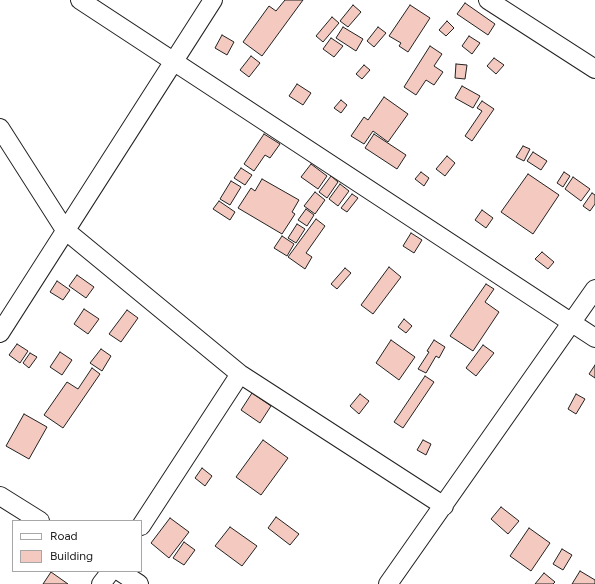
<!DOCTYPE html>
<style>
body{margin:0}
#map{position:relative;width:595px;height:584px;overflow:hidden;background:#fff;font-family:Figtree,sans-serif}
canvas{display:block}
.legend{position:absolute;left:12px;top:520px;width:130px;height:52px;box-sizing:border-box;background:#fff;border:1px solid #a7a7a7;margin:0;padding:5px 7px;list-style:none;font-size:12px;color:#222}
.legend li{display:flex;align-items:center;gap:8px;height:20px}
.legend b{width:20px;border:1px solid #a7a7a7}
</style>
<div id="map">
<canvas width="595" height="584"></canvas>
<ul class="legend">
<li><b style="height:5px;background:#fff"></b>Road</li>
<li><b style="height:11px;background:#f3c9c0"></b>Building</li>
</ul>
</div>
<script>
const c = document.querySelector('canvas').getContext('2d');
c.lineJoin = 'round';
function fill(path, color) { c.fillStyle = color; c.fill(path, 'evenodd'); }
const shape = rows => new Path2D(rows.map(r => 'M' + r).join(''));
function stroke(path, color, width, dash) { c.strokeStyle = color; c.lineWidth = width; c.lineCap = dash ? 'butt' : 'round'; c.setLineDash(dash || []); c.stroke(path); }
const building = shape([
 [285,0,303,0,262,56,243,42,269,6,276,11,285,0],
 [465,3,495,24,488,35,457,14,465,3],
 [353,5,361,12,348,27,340,21,353,5],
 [410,5,430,18,408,52,399,46,401,43,389,36,410,5],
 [332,17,339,23,323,42,316,36,332,17],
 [447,21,454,28,446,36,439,30,447,21],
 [343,27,363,39,356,51,336,38,343,27],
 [378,27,386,33,374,47,367,41,378,27],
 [222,35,234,42,227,55,215,48,222,35],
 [469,36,480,43,472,54,462,46,469,36],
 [331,38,343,46,334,57,323,49,331,38],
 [430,46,442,54,434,66,443,72,434,85,426,80,416,95,404,87,430,46],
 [251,56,260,63,249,77,240,70,251,56],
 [494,58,504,65,496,74,487,66,494,58],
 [456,64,467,65,465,79,455,78,456,64],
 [364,65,370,70,362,79,356,74,364,65],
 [297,84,311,93,303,105,289,96,297,84],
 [462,86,480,96,473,108,455,98,462,86],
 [384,97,408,114,388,142,373,131,364,144,351,136,364,117,368,120,384,97],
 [341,100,347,105,341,113,334,108,341,100],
 [482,101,494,109,472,141,465,136,482,111,477,108,482,101],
 [264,134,280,144,270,158,265,155,254,171,244,164,264,134],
 [374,134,406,155,397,169,365,148,374,134],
 [523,146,530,149,524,161,516,157,523,146],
 [533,152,547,161,541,170,527,161,533,152],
 [447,156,455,163,445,176,436,169,447,156],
 [311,164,327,176,318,189,301,177,311,164],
 [241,168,252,175,245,185,234,178,241,168],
 [421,172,429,178,424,186,415,179,421,172],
 [564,172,570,176,563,187,557,183,564,172],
 [528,174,559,195,533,234,501,212,528,174],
 [331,176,338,182,327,198,319,192,331,176],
 [573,177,590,189,581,201,565,189,573,177],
 [262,179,299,200,292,212,295,214,282,234,238,208,251,188,255,191,262,179],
 [231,181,241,187,230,205,220,199,231,181],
 [340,184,349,191,338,206,329,199,340,184],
 [315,192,325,200,315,214,304,206,315,192],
 [592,193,595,195,595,204,590,211,583,206,592,193],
 [352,194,358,198,347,212,341,208,352,194],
 [219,201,235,212,230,220,213,209,219,201],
 [306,209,314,215,307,226,298,220,306,209],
 [482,210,493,218,486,228,475,220,482,210],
 [316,219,325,226,306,253,312,257,305,269,288,257,316,219],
 [297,224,305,229,296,243,288,238,297,224],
 [411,233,422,240,414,253,403,246,411,233],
 [282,236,294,244,287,256,274,248,282,236],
 [542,252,554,262,548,269,535,259,542,252],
 [389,267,401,277,373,314,361,305,389,267],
 [345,268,351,273,337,289,331,284,345,268],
 [77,275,94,287,86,298,69,286,77,275],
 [57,281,70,290,63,300,50,292,57,281],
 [486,284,494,289,485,302,499,312,473,351,450,336,486,284],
 [84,309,99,319,88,334,74,324,84,309],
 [127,310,138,318,121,342,109,334,127,310],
 [404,319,412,326,406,333,398,327,404,319],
 [391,340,415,357,399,380,376,363,391,340],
 [434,340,445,347,439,358,436,356,426,373,418,369,429,352,427,351,434,340],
 [17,344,28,351,20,363,9,355,17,344],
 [483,345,494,353,476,376,466,368,483,345],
 [101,349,111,356,102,371,90,363,101,349],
 [60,352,72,360,62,375,50,367,60,352],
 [30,353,37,357,29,368,23,363,30,353],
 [595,365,595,378,589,374,595,365],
 [92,368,100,374,63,428,44,415,67,382,78,389,92,368],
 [425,376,434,382,403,428,394,422,425,376],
 [252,393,271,406,260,423,241,410,252,393],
 [360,394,369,401,359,414,350,406,360,394],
 [576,394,585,399,576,414,568,409,576,394],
 [24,414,47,427,29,459,6,446,24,414],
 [263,440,288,458,261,495,236,477,263,440],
 [423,440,431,444,426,455,417,450,423,440],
 [202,468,212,476,205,486,195,478,202,468],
 [501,507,519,521,508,534,491,519,501,507],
 [276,517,299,534,290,545,268,528,276,517],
 [170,518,189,532,169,558,151,543,170,518],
 [230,527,257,546,242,566,215,546,230,527],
 [529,528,550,543,531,571,510,556,529,528],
 [184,542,195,550,184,565,173,558,184,542],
 [562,549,572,555,563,570,553,564,562,549],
 [580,571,595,580,595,584,572,584,580,571],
 [51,572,68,584,43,584,51,572],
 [544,573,555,582,553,584,535,584,544,573]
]);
const minor = shape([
 [80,0,595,338],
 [488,0,595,69],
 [0,128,65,230,240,374,444,506],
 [0,333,213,0],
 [0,496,40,521],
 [141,526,240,374],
 [119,571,139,584],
 [101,584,111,571],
 [388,584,595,289]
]);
fill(building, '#f3c9c0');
stroke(building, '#222', 1);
stroke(minor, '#222', 20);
stroke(minor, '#fff', 18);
</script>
